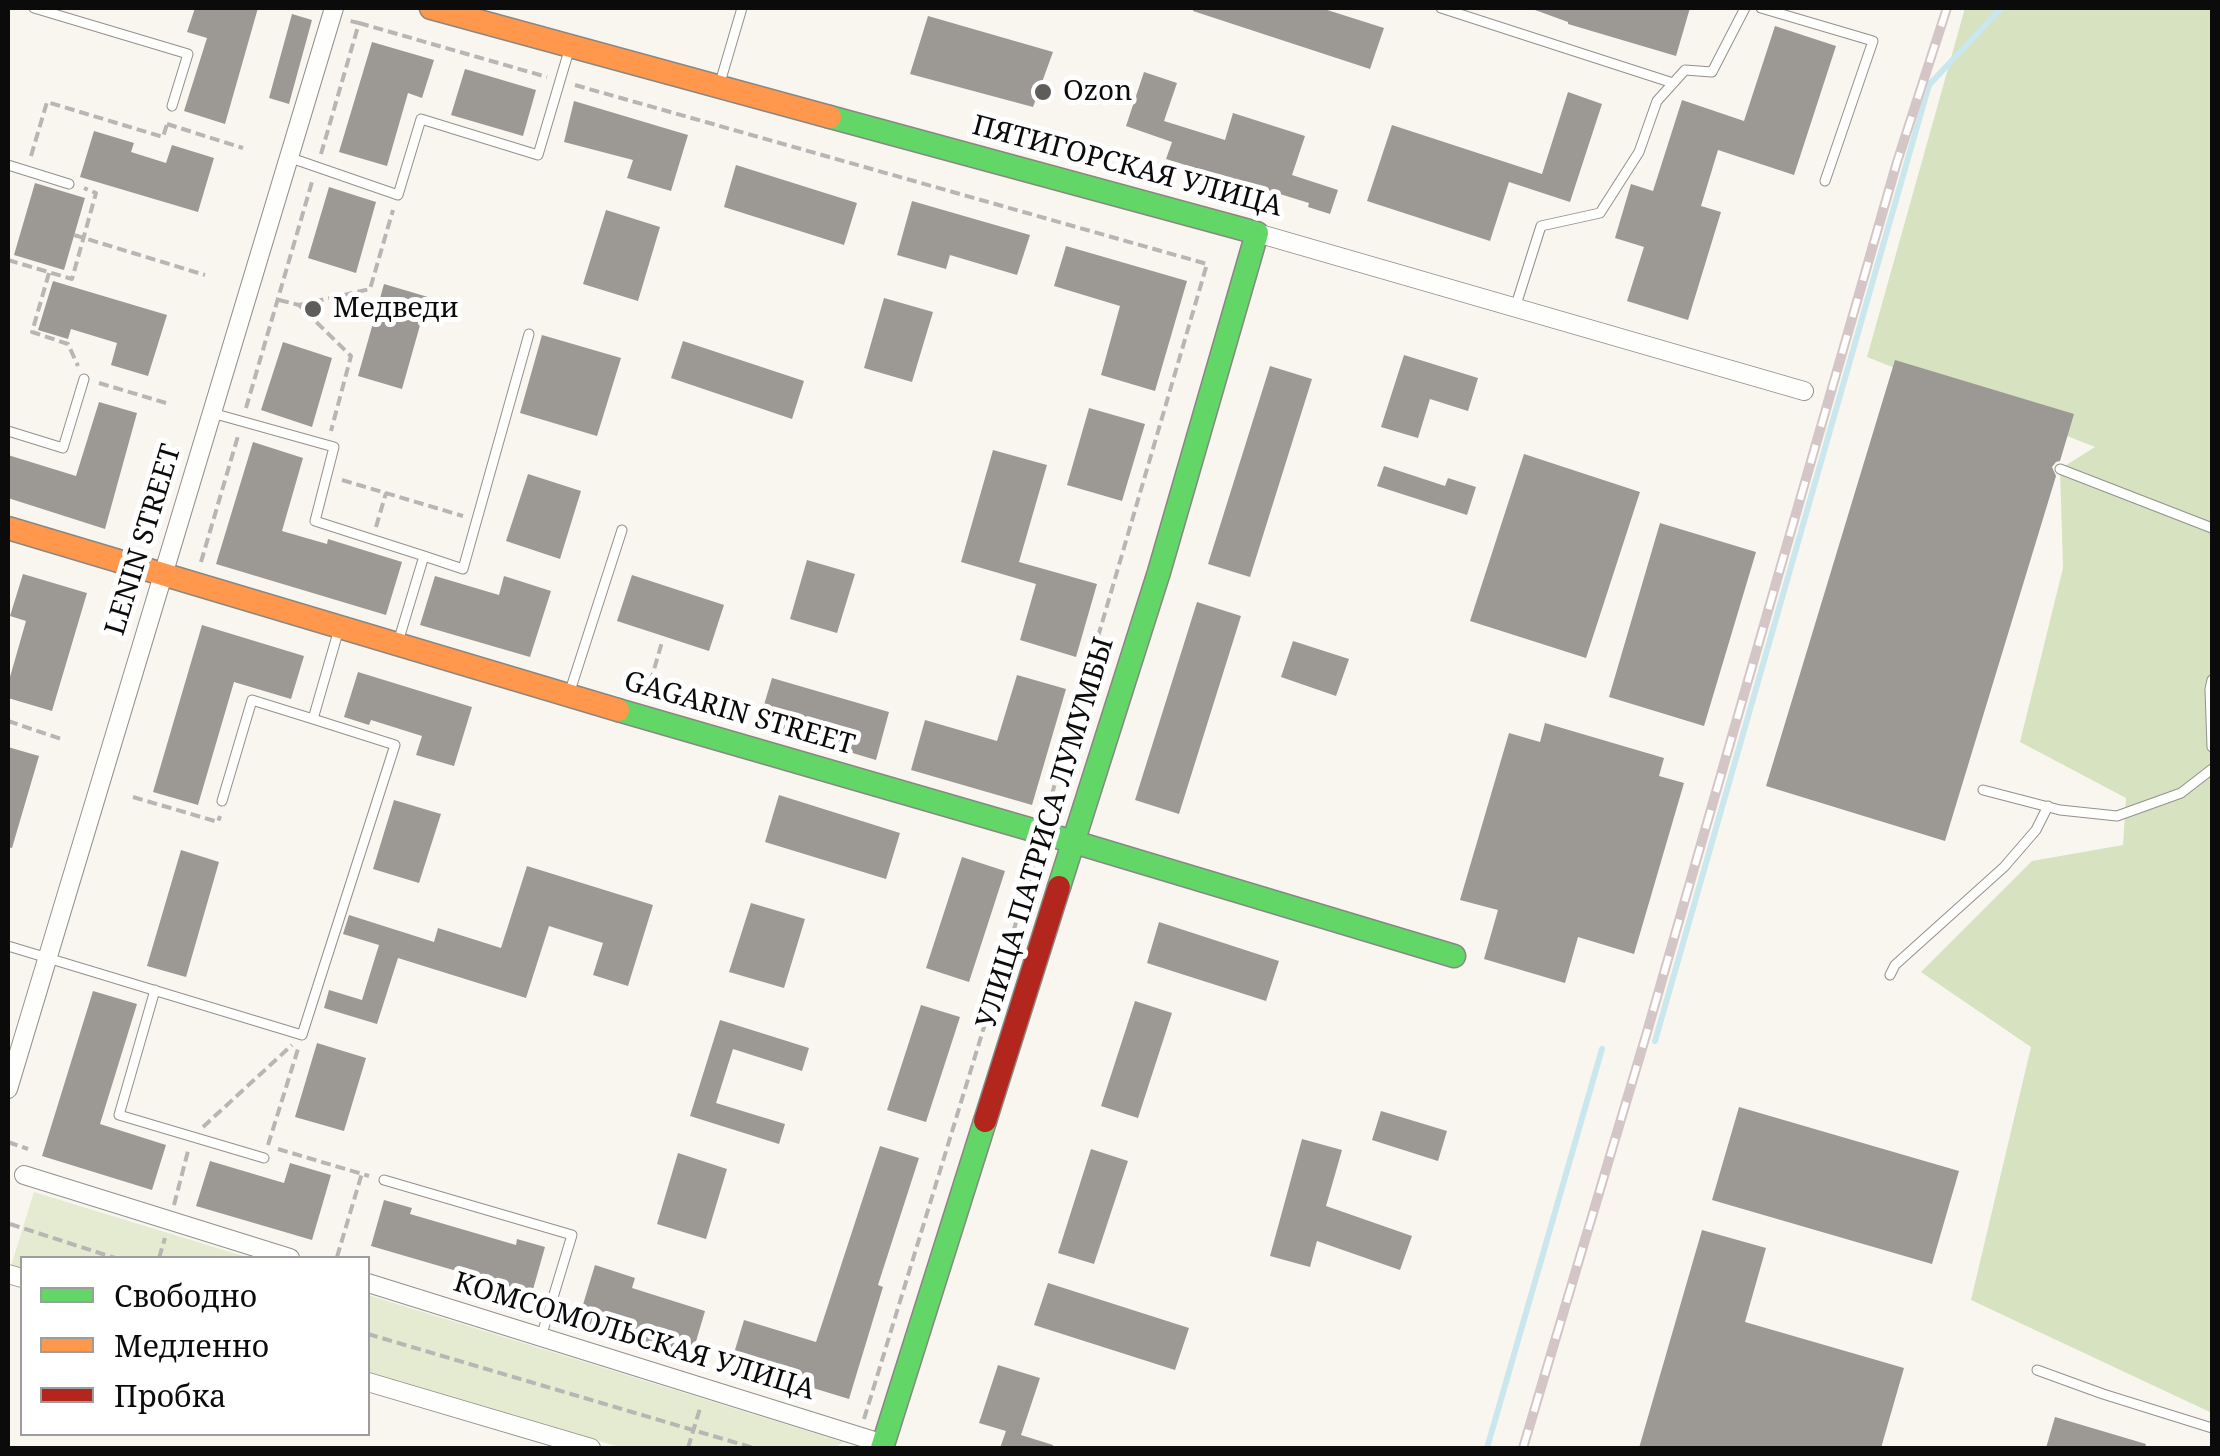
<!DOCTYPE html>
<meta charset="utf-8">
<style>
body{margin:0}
#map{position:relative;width:2220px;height:1456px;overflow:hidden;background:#f9f6ef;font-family:"Noto Serif",serif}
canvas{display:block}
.frame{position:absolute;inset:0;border:10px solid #0b0b0b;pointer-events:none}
.legend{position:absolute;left:20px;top:1256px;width:350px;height:180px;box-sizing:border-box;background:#fff;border:2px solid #9d9d9d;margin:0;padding:12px 18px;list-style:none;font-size:30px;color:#0b0b0b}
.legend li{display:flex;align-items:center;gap:20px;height:50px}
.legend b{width:50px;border:2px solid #9d9d9d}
</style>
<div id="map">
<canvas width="2220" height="1456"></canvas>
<div class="frame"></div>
<ul class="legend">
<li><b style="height:12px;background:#63d668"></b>Свободно</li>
<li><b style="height:12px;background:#ff974d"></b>Медленно</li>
<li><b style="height:12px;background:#b3261e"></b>Пробка</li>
</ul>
</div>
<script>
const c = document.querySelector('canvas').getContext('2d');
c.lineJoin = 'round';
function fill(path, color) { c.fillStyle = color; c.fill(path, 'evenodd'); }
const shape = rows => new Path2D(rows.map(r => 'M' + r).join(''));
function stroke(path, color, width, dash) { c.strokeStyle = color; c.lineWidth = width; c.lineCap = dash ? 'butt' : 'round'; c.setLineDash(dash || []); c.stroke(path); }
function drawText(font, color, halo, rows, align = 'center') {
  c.font = font + ' "Noto Serif",serif'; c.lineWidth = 10; c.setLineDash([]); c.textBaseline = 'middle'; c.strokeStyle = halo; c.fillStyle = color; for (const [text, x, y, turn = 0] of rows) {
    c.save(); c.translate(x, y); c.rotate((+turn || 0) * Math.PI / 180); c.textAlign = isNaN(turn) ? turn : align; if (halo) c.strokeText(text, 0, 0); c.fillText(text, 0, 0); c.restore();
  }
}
const green = shape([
 [34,1192,250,1258,22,1258,22,1269,11,1266],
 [368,1295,843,1442,835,1448,623,1448,368,1372]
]);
const forest = shape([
 [1965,8,2212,8,2212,1413,1971,1300,2031,1047,1921,972,2032,861,2123,845,2126,798,2020,742,2063,568,2060,469,2095,447,1867,357]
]);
const stream = shape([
 [1655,1041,1929,85,2001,8],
 [1487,1448,1602,1049]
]);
const building = shape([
 [195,8,258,8,225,124,184,111,207,38,187,32],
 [1194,8,1321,8,1384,28,1370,69,1193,11],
 [1535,8,1690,8,1676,56,1568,24,1568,22,1535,10],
 [292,14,312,20,289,104,269,98],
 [928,16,1053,52,1033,107,910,74],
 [1775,26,1836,46,1794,175,1718,150,1701,206,1721,212,1688,320,1627,301,1644,247,1615,238,1631,184,1653,191,1682,100,1744,121],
 [372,42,434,60,422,98,408,93,387,166,339,152],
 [465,69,536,90,523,136,451,115],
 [1144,72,1177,83,1164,121,1225,140,1233,113,1305,136,1292,175,1338,190,1330,214,1308,207,1309,203,1166,159,1172,142,1126,126],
 [1568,92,1602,104,1570,202,1509,182,1490,241,1367,201,1392,125,1542,174],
 [574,101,688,135,671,191,627,178,633,160,564,142],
 [94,131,134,143,131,152,166,163,172,145,214,158,198,212,80,177],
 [736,165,857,203,844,245,724,207],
 [35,183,85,198,64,270,14,255],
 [329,187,376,202,356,273,308,258],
 [912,201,1030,235,1017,275,950,255,946,269,897,255],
 [606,210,660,227,638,301,583,284],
 [1066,246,1187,281,1155,391,1101,375,1120,306,1054,286],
 [53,281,167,315,148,376,111,365,117,343,71,329,68,339,38,330],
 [384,284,428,297,402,389,358,376],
 [884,298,933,312,912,382,864,368],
 [542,335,621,358,597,436,520,413],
 [683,341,804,381,792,419,671,378],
 [283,342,332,358,312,427,261,410],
 [1404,355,1478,378,1468,411,1430,399,1418,438,1381,427],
 [1895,360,2074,414,2060,461,2056,462,2052,467,2056,476,1945,841,1766,786],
 [1270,366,1312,379,1250,577,1208,564],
 [99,402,137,413,105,529,8,498,8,455,76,476],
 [1089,408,1145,424,1122,501,1067,485],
 [253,442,303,458,282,531,327,544,328,539,402,562,386,615,216,564],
 [993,450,1047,465,1019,562,1097,584,1076,657,1020,640,1036,584,961,562],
 [1524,454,1640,492,1586,658,1470,621],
 [1384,466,1445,486,1448,478,1476,487,1467,515,1377,486],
 [528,474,581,491,560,559,506,541],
 [1660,523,1756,552,1704,726,1609,697],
 [807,560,855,574,837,633,790,619],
 [23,574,87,593,52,711,8,698,8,684,26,621,10,616],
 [632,575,724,605,709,651,617,621],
 [435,576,499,595,504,576,551,591,530,657,420,625],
 [1197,602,1241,616,1179,814,1135,800],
 [202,625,304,656,291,699,234,682,198,805,153,792],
 [1293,641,1349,659,1336,696,1281,677],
 [358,672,472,707,454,766,416,755,422,736,371,720,369,725,344,717],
 [1017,675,1066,689,1032,805,911,770,925,720,997,741],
 [772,678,889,712,876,760,758,725],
 [1545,723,1664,758,1659,776,1684,783,1634,954,1578,937,1565,983,1484,959,1498,910,1460,900,1509,733,1540,742],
 [8,747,39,756,12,848,8,847],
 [779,795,900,833,886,879,765,842],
 [394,800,441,814,419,883,373,869],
 [181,850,219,862,186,977,147,966],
 [962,857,1005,871,969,982,926,968],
 [527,866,653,905,628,986,593,975,603,943,549,926,526,998,398,958,377,1024,324,1008,329,990,362,1000,379,945,343,934,349,915,434,942,438,928,501,948],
 [751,903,805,919,784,988,729,972],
 [1159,922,1279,961,1266,1001,1147,963],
 [93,991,137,1004,100,1124,166,1145,152,1190,42,1156],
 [1135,1001,1172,1013,1138,1118,1101,1106],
 [921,1005,960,1017,926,1122,887,1110],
 [720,1020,809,1048,802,1071,733,1049,716,1103,785,1124,779,1144,690,1116],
 [317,1043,366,1058,344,1131,295,1117],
 [1739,1107,1959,1171,1932,1264,1712,1200],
 [1381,1111,1447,1131,1438,1161,1372,1140],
 [1302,1139,1342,1150,1326,1206,1412,1236,1400,1270,1317,1241,1310,1267,1270,1256],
 [880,1146,919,1158,878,1285,883,1287,849,1399,731,1363,744,1320,816,1342],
 [1091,1149,1128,1161,1094,1264,1058,1253],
 [678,1153,727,1169,706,1239,657,1224],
 [210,1161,284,1183,290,1163,331,1175,312,1240,196,1206],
 [384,1200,412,1208,410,1214,516,1245,517,1239,545,1247,532,1293,371,1246],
 [1702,1230,1766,1248,1745,1322,1904,1368,1881,1448,1639,1448],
 [595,1265,635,1278,632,1288,705,1311,692,1355,578,1321],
 [1048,1283,1189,1328,1175,1370,1034,1325],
 [998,1365,1040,1378,1021,1435,1053,1445,1052,1448,1000,1448,1006,1431,979,1423],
 [2055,1417,2146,1444,2145,1448,2046,1448]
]);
const path = shape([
 [359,23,547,77],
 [575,85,1207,264,1047,811],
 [167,124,243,148],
 [321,154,359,23,350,21],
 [31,156,47,102,163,137,167,124],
 [74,235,205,275],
 [8,260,72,279,96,193,84,188],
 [49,273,32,332,68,344,78,366],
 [279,300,299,305,351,356,331,431],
 [299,305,370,289,393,210],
 [99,383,166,403],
 [246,408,312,182],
 [342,480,463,516],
 [376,527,386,493],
 [201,562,238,436],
 [646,697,662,642],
 [8,721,64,740],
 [133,797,218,822,220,816],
 [203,1127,292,1045],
 [8,1142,28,1149],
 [268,1145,298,1049],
 [278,1149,369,1176],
 [174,1205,188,1151],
 [10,1224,115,1258],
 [337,1257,362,1173],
 [159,1258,165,1238],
 [368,1334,754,1448],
 [864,1419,1037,854],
 [688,1448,701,1405]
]);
const lane = shape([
 [34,8,188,54,172,106],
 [1441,8,1673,83],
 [1761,8,1873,41,1825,181],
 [719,86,742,8],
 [288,157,398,195,421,119,538,155,570,47],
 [8,165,69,184],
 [1515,308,1541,226,1600,213,1639,152,1657,101,1685,70,1712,72,1745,8],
 [212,413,334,447,315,521,424,556],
 [8,431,63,448,84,379],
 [2060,469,2212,528],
 [398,642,424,556,463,569,529,334],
 [2212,680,2210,689,2212,747],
 [569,694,622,530],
 [1983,790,2060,810,2117,816,2181,793,2212,769],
 [222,801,252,700,313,719],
 [8,946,302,1035,395,745,313,719,339,629],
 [1890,975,1895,965,2004,867,2036,830,2048,806],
 [155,990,119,1115,264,1158],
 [384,1180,572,1235,541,1337],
 [2037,1370,2103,1394,2212,1428]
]);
const street = shape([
 [1257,233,1804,391],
 [8,1089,334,8],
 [24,1175,290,1258],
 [8,1274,22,1278],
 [368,1283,884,1444],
 [368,1382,591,1448]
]);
const fast = shape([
 [830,117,1257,233,1159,572,1059,887],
 [618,710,1074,842,1454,956],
 [882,1448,985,1121]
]);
const slow = shape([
 [431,8,830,117],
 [8,528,618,710]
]);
const jam = shape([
 [985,1121,1059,887]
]);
const rail = shape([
 [1523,1448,1647,1032,1897,162,1947,8]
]);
const markers = [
 [1043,92,10,"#5e5d5b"],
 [313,309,10,"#5e5d5b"]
];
const poiNames = [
 ["Ozon",1063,92],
 ["Медведи",333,309]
];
const streetNames = [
 ["ПЯТИГОРСКАЯ УЛИЦА",1127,167,15],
 ["LENIN STREET",144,540,-73],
 ["GAGARIN STREET",739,714,16],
 ["УЛИЦА ПАТРИСА ЛУМУМБЫ",1046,833,-73],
 ["КОМСОМОЛЬСКАЯ УЛИЦА",634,1337,17]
];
fill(green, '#e5ebd1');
fill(forest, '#d7e2c1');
stroke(stream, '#cae7ee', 6);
fill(building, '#9c9995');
stroke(lane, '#92918e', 11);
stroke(street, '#92918e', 20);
stroke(fast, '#898784', 25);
stroke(slow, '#898784', 25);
stroke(jam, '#898784', 25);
stroke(path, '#b7b6b5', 4, [10, 5]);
stroke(lane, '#fefefd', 9);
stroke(street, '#fefefd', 18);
stroke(fast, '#63d668', 22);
stroke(slow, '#ff974d', 22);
stroke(jam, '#b3261e', 22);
stroke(rail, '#d4c6c7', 10);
stroke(rail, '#fff', 6, [19]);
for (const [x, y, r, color] of markers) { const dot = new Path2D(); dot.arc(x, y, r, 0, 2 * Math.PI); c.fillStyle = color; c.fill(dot); stroke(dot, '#fff', 4); }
drawText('28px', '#0b0b0b', '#fff', poiNames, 'left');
drawText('28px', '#0b0b0b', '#fff', streetNames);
</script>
